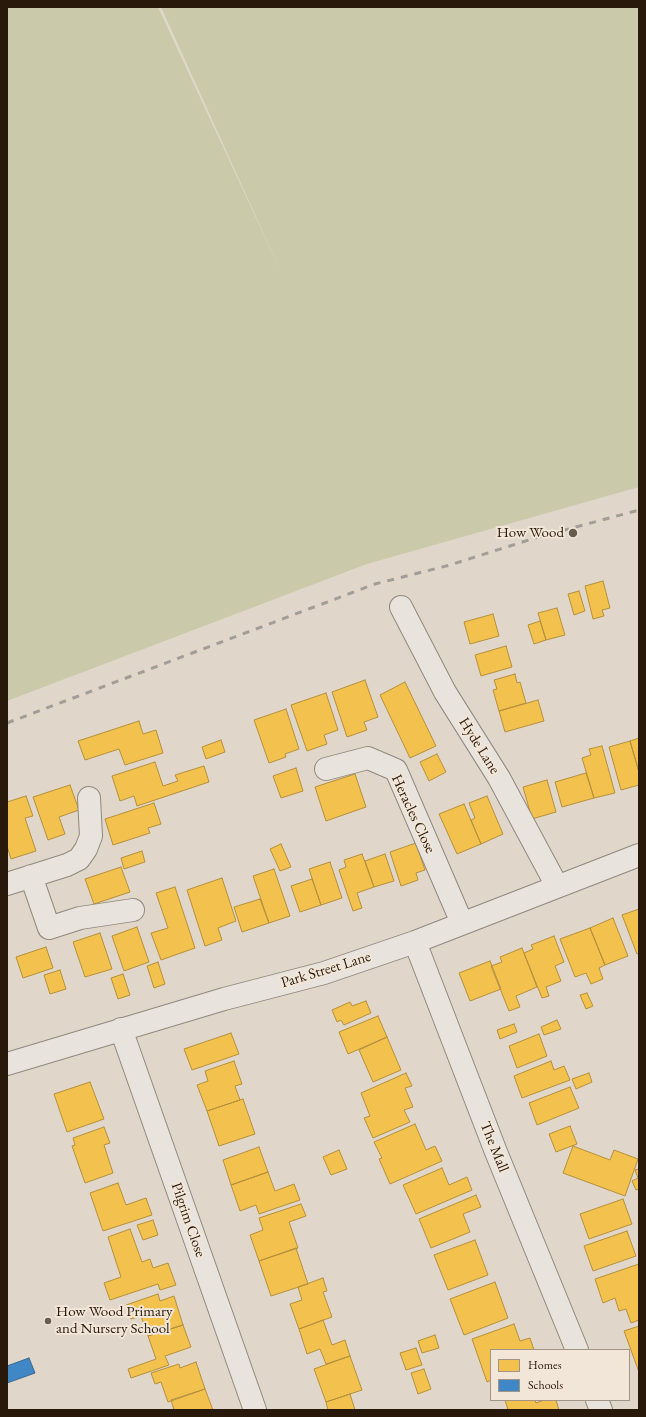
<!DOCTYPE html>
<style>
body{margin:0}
#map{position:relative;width:646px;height:1417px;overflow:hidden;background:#e0d7ca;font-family:"EB Garamond",serif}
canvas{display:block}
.frame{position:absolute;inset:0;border:8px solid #28190b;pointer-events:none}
.legend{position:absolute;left:490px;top:1349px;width:140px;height:52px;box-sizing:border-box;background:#f1e6d7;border:1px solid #a19485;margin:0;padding:5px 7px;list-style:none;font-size:12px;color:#28190b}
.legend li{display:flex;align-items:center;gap:8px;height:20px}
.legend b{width:20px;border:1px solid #a19485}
</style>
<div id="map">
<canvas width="646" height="1417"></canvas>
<div class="frame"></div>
<ul class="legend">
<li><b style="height:11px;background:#f2c14e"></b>Homes</li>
<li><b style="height:11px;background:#3f88c5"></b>Schools</li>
</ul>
</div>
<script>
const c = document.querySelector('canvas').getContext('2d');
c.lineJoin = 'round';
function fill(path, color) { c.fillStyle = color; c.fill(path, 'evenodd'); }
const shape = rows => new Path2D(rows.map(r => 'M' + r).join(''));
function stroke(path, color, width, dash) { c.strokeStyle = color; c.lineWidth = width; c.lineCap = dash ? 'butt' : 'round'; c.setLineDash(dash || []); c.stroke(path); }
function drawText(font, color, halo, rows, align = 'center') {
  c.font = font + ' "EB Garamond",serif'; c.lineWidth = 4; c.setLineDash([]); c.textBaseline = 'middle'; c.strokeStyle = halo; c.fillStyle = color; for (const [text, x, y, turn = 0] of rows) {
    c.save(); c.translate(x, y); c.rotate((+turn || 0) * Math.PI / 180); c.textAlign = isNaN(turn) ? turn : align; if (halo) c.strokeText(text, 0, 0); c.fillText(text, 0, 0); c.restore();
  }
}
const green = shape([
 [7,7,158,7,282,274,161,7,639,7,639,487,367,564,7,701]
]);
const homes = shape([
 [603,581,610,608,602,610,604,616,593,619,585,586,603,581],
 [579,591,585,611,574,615,568,594,579,591],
 [557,608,565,635,546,640,538,613,557,608],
 [493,614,499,636,470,644,464,622,493,614],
 [540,621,546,640,534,644,528,625,540,621],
 [506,646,512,667,481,676,475,655,506,646],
 [515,674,517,683,520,682,526,703,499,711,493,690,497,689,494,680,515,674],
 [365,680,378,717,364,722,367,730,347,737,332,692,365,680],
 [405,682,436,746,410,758,380,695,405,682],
 [326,693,338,730,324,735,327,744,307,751,291,705,326,693],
 [538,700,544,721,505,732,499,711,538,700],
 [286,709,299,749,285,754,286,757,269,763,254,720,286,709],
 [139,721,143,734,156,730,163,753,125,765,119,749,85,760,78,741,139,721],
 [639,738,639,772,630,741,639,738],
 [221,740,225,752,206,759,202,747,221,740],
 [630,741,639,772,639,785,621,790,609,747,630,741],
 [602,746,615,793,594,798,582,758,591,755,589,749,602,746],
 [437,754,446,772,429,781,420,762,437,754],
 [155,762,163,786,178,781,175,775,204,766,209,782,137,806,134,796,120,801,112,776,155,762],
 [296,768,303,791,281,798,273,776,296,768],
 [586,773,594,798,562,807,555,782,586,773],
 [355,774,366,807,326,821,315,787,355,774],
 [547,780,556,812,532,819,523,787,547,780],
 [70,785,79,810,59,817,65,834,48,840,33,797,70,785],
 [26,796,33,816,25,818,36,851,11,859,7,846,7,802,26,796],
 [487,796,503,834,481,844,471,820,475,818,469,803,487,796],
 [154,803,161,824,148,828,150,833,113,845,105,819,154,803],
 [464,804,481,844,457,854,439,814,464,804],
 [416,843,425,870,416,873,418,880,401,886,390,852,416,843],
 [281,844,291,867,280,871,270,849,281,844],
 [142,851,145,862,124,869,121,858,142,851],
 [362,854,374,887,357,893,362,908,353,911,339,870,346,867,344,860,362,854],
 [385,854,394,881,374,887,365,861,385,854],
 [330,862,342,898,321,905,309,869,330,862],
 [121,867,130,892,94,904,85,879,121,867],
 [274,869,290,916,269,923,253,876,274,869],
 [222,878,236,921,218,928,222,940,205,946,187,890,222,878],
 [312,879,321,905,300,912,291,886,312,879],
 [175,887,195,948,161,960,151,933,168,928,156,893,175,887],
 [260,899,269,923,242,932,234,907,260,899],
 [639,909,639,953,637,954,622,915,639,909],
 [613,918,628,956,605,965,590,928,613,918],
 [137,927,149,962,124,971,112,936,137,927],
 [590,928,605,965,599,968,603,979,591,984,586,973,575,977,560,939,590,928],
 [100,933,112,969,85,977,73,942,100,933],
 [554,936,564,962,555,966,561,981,546,987,549,996,542,998,524,953,533,949,531,945,554,936],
 [46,947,53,968,23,978,16,957,46,947],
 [522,948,537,987,516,996,520,1007,509,1011,491,966,502,962,500,957,522,948],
 [490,961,501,989,470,1001,459,973,490,961],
 [158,962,165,984,154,988,147,966,158,962],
 [60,970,66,989,50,994,44,975,60,970],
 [123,974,130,995,118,999,111,978,123,974],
 [587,993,593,1006,586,1009,580,995,587,993],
 [366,1001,371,1013,344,1025,341,1020,337,1022,332,1010,350,1002,352,1006,366,1001],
 [378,1016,387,1037,348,1054,339,1032,378,1016],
 [557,1020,561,1029,544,1035,541,1027,557,1020],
 [514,1024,517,1032,500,1039,497,1030,514,1024],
 [231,1033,239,1054,192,1070,184,1049,231,1033],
 [539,1034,547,1056,517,1068,509,1046,539,1034],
 [387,1037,401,1070,373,1082,359,1050,387,1037],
 [234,1061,242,1084,235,1086,240,1100,207,1111,197,1085,208,1081,205,1071,234,1061],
 [551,1061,554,1070,564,1066,570,1080,522,1098,514,1076,551,1061],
 [406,1073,412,1086,405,1088,413,1107,404,1110,410,1122,373,1138,364,1118,370,1116,361,1093,406,1073],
 [589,1073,592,1082,576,1089,572,1079,589,1073],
 [90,1082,104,1119,67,1132,54,1094,90,1082],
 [570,1087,579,1108,537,1125,529,1103,570,1087],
 [243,1099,255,1134,219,1146,207,1111,243,1099],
 [415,1124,426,1150,435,1146,442,1161,390,1184,379,1159,382,1158,374,1142,415,1124],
 [570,1126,577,1144,556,1152,549,1134,570,1126],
 [104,1127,110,1143,104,1145,113,1173,85,1183,72,1146,75,1145,73,1138,104,1127],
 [573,1146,610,1160,614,1150,638,1159,625,1196,563,1173,573,1146],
 [259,1147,268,1172,231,1185,223,1160,259,1147],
 [339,1150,347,1169,331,1175,323,1157,339,1150],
 [442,1168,449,1185,467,1177,472,1190,416,1214,403,1185,442,1168],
 [639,1169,639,1189,636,1190,632,1181,638,1178,635,1170,639,1169],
 [268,1172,275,1191,294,1184,300,1200,259,1214,256,1205,240,1211,231,1185,268,1172],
 [118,1183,126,1205,146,1198,152,1215,103,1231,90,1193,118,1183],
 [476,1195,481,1207,463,1214,470,1232,431,1248,419,1219,476,1195],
 [623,1199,632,1224,589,1239,580,1214,623,1199],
 [301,1204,306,1216,289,1222,298,1248,259,1261,250,1235,263,1230,259,1218,301,1204],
 [153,1220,158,1235,143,1240,137,1225,153,1220],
 [130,1229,142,1262,150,1259,153,1268,168,1263,176,1285,160,1290,158,1284,110,1300,104,1283,121,1277,108,1237,130,1229],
 [627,1231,636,1256,593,1271,584,1246,627,1231],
 [475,1240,488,1275,448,1290,434,1255,475,1240],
 [296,1248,308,1284,271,1296,259,1261,296,1248],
 [639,1264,639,1320,631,1323,626,1309,619,1311,615,1298,603,1303,595,1279,639,1264],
 [323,1278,327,1291,323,1292,332,1317,299,1329,290,1304,302,1300,298,1287,323,1278],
 [495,1282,508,1318,464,1335,450,1299,495,1282],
 [158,1294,160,1301,174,1296,183,1325,148,1336,141,1316,131,1319,126,1305,158,1294],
 [323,1320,332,1345,345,1340,350,1356,326,1364,320,1349,307,1354,299,1329,323,1320],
 [514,1324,520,1341,530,1338,534,1350,491,1350,491,1380,487,1382,472,1339,514,1324],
 [183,1325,191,1347,165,1356,169,1365,131,1378,128,1369,156,1359,148,1336,183,1325],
 [639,1326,639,1372,624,1331,639,1326],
 [435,1335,439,1348,422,1353,418,1341,435,1335],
 [416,1348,422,1365,406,1370,400,1353,416,1348],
 [350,1356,362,1390,326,1402,314,1369,350,1356],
 [196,1362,205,1389,168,1402,161,1382,155,1384,151,1373,179,1364,180,1368,196,1362],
 [424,1369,431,1389,418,1394,411,1373,424,1369],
 [205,1389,213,1410,174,1410,171,1400,205,1389],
 [350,1394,355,1410,328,1410,326,1402,350,1394],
 [505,1400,535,1400,536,1403,544,1400,556,1400,559,1410,508,1410,505,1400]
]);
const schools = shape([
 [29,1358,35,1373,7,1383,7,1366,29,1358]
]);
const minor = shape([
 [401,607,445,692,499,778,557,886],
 [326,769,368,758,396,770,462,923],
 [31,876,49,928,80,918,133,910],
 [7,884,67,865,79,859,86,849,91,836,89,798],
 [415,942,496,1152,577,1350],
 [121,1029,255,1410],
 [7,1064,224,999,324,973,415,942,639,855],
 [597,1400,601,1410]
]);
const rail = shape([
 [7,723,375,584,450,565,535,538,639,510]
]);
const markers = [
 [573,533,5,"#685c4e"],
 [48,1321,4,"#685c4e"]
];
const poiNames = [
 ["How Wood",564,533],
 ["How Wood Primary",56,1312,"left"],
 ["and Nursery School",56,1329,"left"]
];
const streetNames = [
 ["Hyde Lane",479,746,58],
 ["Heracles Close",413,814,65],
 ["Park Street Lane",326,970,-17],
 ["The Mall",494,1147,68],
 ["Pilgrim Close",188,1220,71]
];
fill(green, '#cacaab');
fill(homes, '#f2c14e');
stroke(homes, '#b58f3a', 1);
fill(schools, '#3f88c5');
stroke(schools, '#38678d', 1);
stroke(minor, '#90887f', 24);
stroke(minor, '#e8e3dc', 22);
stroke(rail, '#a39d97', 3, [7, 7]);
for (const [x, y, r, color] of markers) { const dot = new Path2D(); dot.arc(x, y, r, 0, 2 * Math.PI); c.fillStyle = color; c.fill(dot); stroke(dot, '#f1e6d7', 1.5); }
drawText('15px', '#28190b', '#f1e6d7', poiNames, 'right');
drawText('15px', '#28190b', '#f1e6d7', streetNames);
</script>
